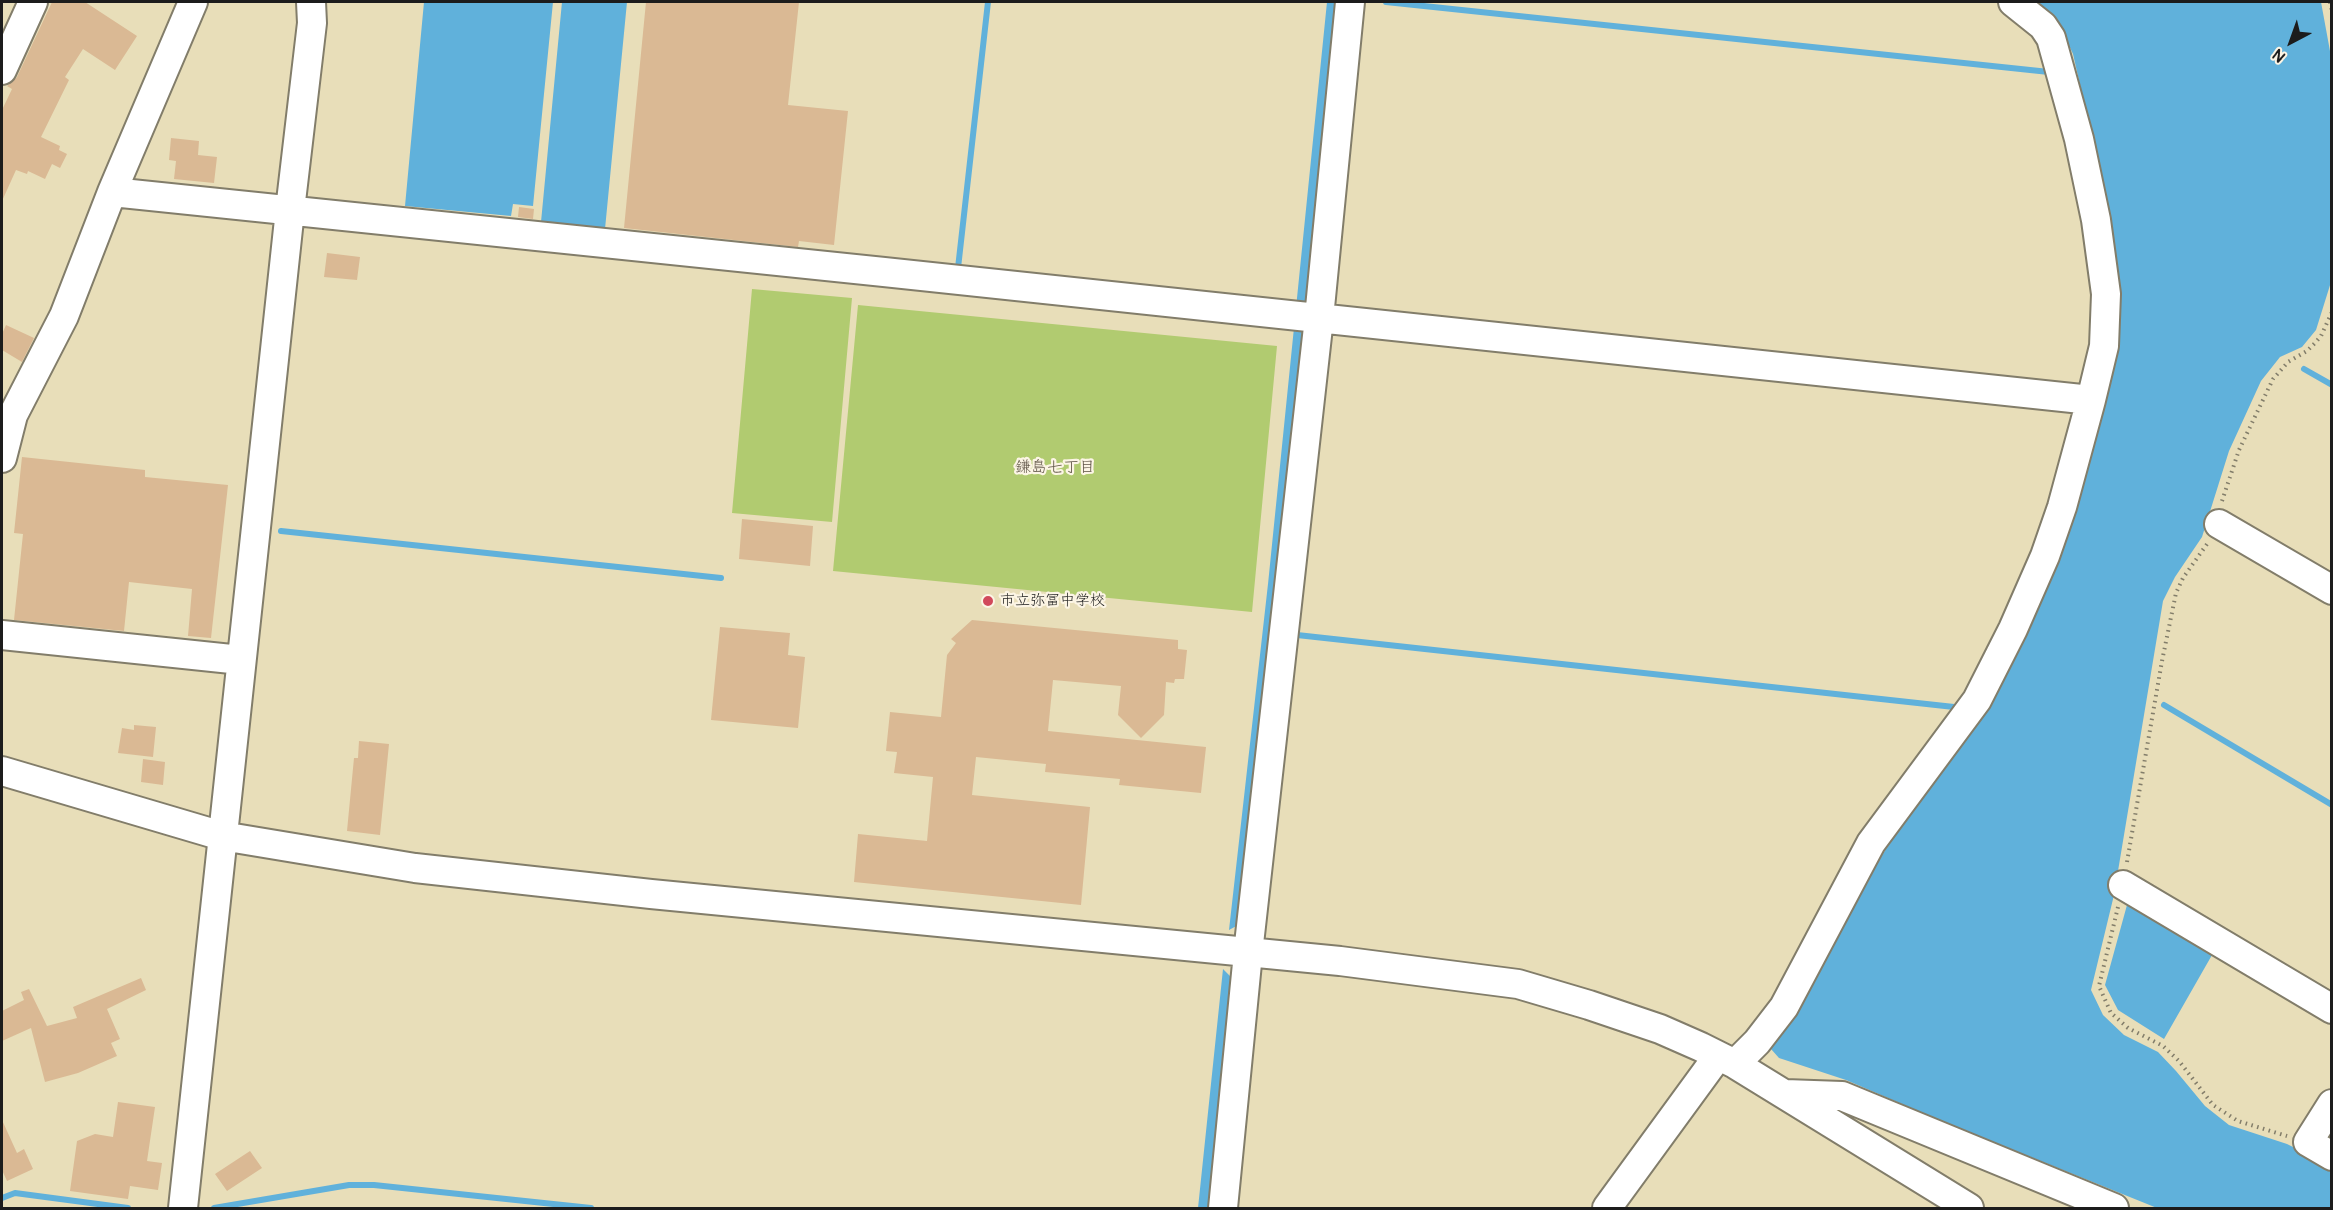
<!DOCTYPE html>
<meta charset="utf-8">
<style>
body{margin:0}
#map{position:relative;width:2333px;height:1210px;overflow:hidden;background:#e8deb9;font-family:Pangolin,sans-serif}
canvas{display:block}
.frame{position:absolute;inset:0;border:3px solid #1c1c1c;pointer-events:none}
.north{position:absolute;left:2261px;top:12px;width:60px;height:60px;-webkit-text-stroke:4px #fcf5e5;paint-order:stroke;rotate:221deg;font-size:16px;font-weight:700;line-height:24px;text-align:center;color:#1c1c1c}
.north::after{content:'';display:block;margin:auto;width:21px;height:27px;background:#1c1c1c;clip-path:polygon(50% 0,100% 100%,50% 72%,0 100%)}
</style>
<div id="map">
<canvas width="2333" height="1210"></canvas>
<div class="frame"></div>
<div class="north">N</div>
</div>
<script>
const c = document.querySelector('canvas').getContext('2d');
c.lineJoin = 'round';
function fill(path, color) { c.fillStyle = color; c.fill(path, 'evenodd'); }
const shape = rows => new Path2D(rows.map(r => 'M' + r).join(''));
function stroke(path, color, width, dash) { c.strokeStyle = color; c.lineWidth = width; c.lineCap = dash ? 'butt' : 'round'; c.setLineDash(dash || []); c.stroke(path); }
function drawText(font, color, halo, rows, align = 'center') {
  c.font = font + ' Pangolin,"Klee One",sans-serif'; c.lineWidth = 4.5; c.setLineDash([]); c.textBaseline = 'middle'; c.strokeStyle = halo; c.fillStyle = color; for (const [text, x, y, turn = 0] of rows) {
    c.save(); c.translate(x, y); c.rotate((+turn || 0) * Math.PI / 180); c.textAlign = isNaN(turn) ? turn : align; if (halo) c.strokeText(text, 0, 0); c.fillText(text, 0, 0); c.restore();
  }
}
const green = shape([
 [752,289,852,298,832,522,732,513],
 [858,305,1277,346,1252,612,833,571]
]);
const water = shape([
 [424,2,553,2,533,206,513,204,511,216,405,206],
 [562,2,627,2,605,229,541,222],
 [1327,2,1341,2,1240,924,1229,930,1268,584],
 [2033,2,2321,2,2332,62,2331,282,2316,330,2302,347,2280,357,2261,381,2229,451,2202,537,2175,577,2163,601,2114,895,2091,990,2103,1015,2124,1035,2158,1052,2176,1071,2205,1106,2229,1125,2287,1144,2331,1166,2331,1208,2157,1208,1944,1122,1846,1080,1779,1058,1771,1049,1810,987,1861,888,1909,813,1993,697,2056,566,2095,438,2117,353,2117,265,2094,147,2073,54,2065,37],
 [2127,905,2212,955,2164,1039,2118,1010,2105,985],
 [1223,969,1235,981,1211,1208,1198,1208]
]);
const stream = shape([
 [1386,2,2049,72],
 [958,268,988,2],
 [2304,369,2332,385],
 [281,531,721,578],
 [1297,635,1954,707,1957,712],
 [2164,705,2332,805],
 [2,1198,15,1193,128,1208],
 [214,1208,349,1185,374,1185,591,1208]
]);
const building = shape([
 [52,2,85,2,137,36,115,70,83,49,65,77,69,80,41,137,60,146,59,150,67,154,60,168,52,164,45,179,28,171,27,174,16,170,2,201,2,110,12,89,7,86,17,77],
 [646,2,799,2,788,105,848,111,834,245,799,241,798,247,624,228],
 [171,138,199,141,198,155,217,157,214,183,174,179,176,161,169,160],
 [519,207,534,209,533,219,518,217],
 [327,253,360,257,357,280,324,277],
 [6,325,34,338,22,362,2,350,2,334],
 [22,457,145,470,145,477,228,485,211,638,188,636,192,589,129,582,124,631,14,620,23,534,14,533],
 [742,519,813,526,810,566,739,559],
 [972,620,1178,640,1178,649,1187,650,1184,679,1175,679,1174,683,1166,682,1164,715,1141,738,1118,715,1121,686,1053,680,1048,731,1206,747,1201,793,1119,785,1120,779,1045,772,1046,764,976,757,972,795,1090,807,1081,905,854,882,858,834,927,841,933,777,894,773,897,752,886,751,890,712,941,717,947,655,956,643,951,639],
 [720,627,790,633,788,655,805,657,798,728,711,720],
 [134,725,156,727,153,757,118,753,122,728,134,730],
 [359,741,389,744,380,835,347,831,354,758,358,758],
 [143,759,165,762,163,785,141,782],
 [141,978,146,990,107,1009,120,1039,111,1043,117,1056,78,1073,45,1082,31,1028,2,1041,2,1011,24,1000,21,992,29,989,47,1026,77,1018,73,1007],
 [118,1102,155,1107,147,1161,162,1163,158,1190,130,1186,128,1199,70,1191,77,1141,95,1134,113,1137],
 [2,1120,17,1153,24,1149,33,1169,7,1181,2,1170],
 [250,1151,262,1168,227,1191,215,1174]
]);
const path = shape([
 [2330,2,2332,11],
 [2222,501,2239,450,2273,379,2288,362,2307,351,2315,343,2321,336,2332,312],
 [2127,862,2162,661,2176,593,2183,578,2207,544],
 [2118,907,2099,986,2111,1013,2128,1028,2163,1046,2179,1061,2213,1105,2238,1121,2287,1136]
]);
const minor = shape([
 [2,70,33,2],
 [112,192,884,272,2091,400],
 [2,458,13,415,64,316,112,192,193,2],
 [2219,524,2332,590],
 [2,635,241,660],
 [2,771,222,836,415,868,651,894,1340,961,1518,984,1589,1005,1660,1029,1701,1047,1735,1064,1969,1208],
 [2123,885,2332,1009],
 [1735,1064,1757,1042,1784,1007,1871,843,1977,700,2013,629,2045,556,2062,507,2091,400,2104,346,2106,294,2096,220,2079,139,2051,38,2043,26,2013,2],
 [1785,1094,1842,1096,2114,1208],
 [2332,1104,2308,1142,2332,1156],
 [183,1208,290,210,312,23,311,2],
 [1223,1208,1248,953,1319,318,1350,2],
 [1607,1208,1718,1056]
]);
const markers = [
 [988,601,6,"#d1495b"]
];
const poiNames = [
 ["市立弥冨中学校",1000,601]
];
const neighbourhoodNames = [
 ["鎌島七丁目",1055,468]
];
fill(green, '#b1cb70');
fill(water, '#60b1db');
stroke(stream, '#60b1db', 6);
fill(building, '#dab994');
stroke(minor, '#827d6a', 32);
stroke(path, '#827d6a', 4, [1.5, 4.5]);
stroke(minor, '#fff', 28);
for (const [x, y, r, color] of markers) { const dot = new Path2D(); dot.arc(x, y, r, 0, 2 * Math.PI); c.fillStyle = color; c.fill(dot); stroke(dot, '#fcf5e5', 2); }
drawText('15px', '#1c1c1c', '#fcf5e5', poiNames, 'left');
drawText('16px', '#5e5346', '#fcf5e5', neighbourhoodNames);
</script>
